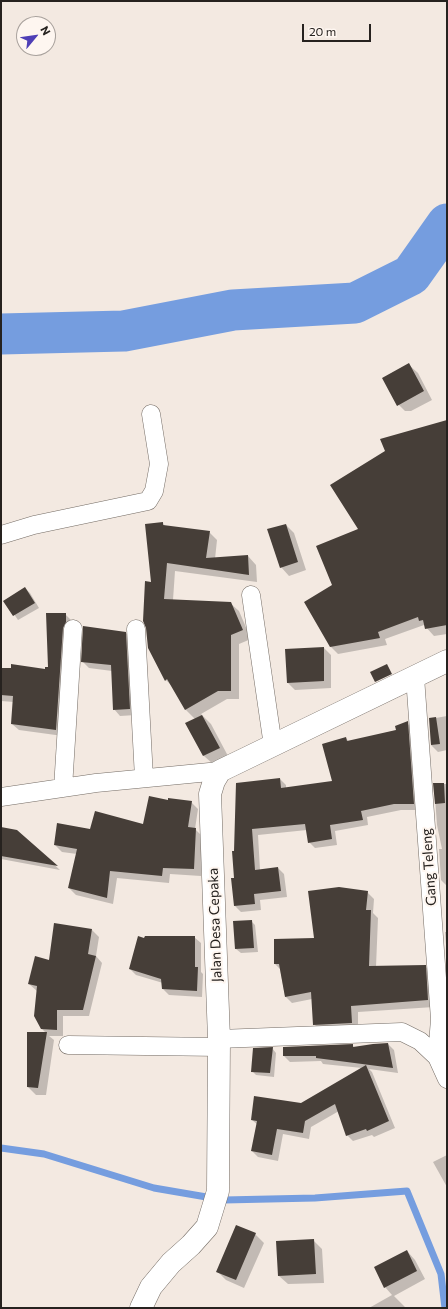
<!DOCTYPE html>
<style>
body{margin:0}
#map{position:relative;width:448px;height:1309px;overflow:hidden;background:#f3e9e1;font-family:Commissioner,sans-serif}
canvas{display:block}
.frame{position:absolute;inset:0;border:2px solid #26221f;pointer-events:none}
.north{position:absolute;left:16px;top:16px;width:40px;height:40px;box-sizing:border-box;background:#fef6f0;border:1px solid #a8a19c;border-radius:50%;rotate:61deg;font-size:11px;font-weight:700;line-height:16px;text-align:center;color:#26221f}
.north::after{content:'';display:block;margin:auto;width:14px;height:18px;background:#4f3fb6;clip-path:polygon(50% 0,100% 100%,50% 72%,0 100%)}
.scale{position:absolute;left:302px;top:24px;width:69px;height:18px;box-sizing:border-box;border:2px solid #26221f;border-top:0;padding-left:5px;font-size:12px;line-height:14px;white-space:nowrap;color:#26221f;-webkit-text-stroke:3px #fef6f0;paint-order:stroke}
</style>
<div id="map">
<canvas width="448" height="1309"></canvas>
<div class="frame"></div>
<div class="north">N</div>
<div class="scale">20 m</div>
</div>
<script>
const c = document.querySelector('canvas').getContext('2d');
c.lineJoin = 'round';
function fill(path, color) { c.fillStyle = color; c.fill(path, 'evenodd'); }
const shape = rows => new Path2D(rows.map(r => 'M' + r).join(''));
function stroke(path, color, width, dash) { c.strokeStyle = color; c.lineWidth = width; c.lineCap = dash ? 'butt' : 'round'; c.setLineDash(dash || []); c.stroke(path); }
function drawText(font, color, halo, rows, align = 'center') {
  c.font = font + ' Commissioner,sans-serif'; c.lineWidth = 4; c.setLineDash([]); c.textBaseline = 'middle'; c.strokeStyle = halo; c.fillStyle = color; for (const [text, x, y, turn = 0] of rows) {
    c.save(); c.translate(x, y); c.rotate((+turn || 0) * Math.PI / 180); c.textAlign = isNaN(turn) ? turn : align; if (halo) c.strokeText(text, 0, 0); c.fillText(text, 0, 0); c.restore();
  }
}
const shadow = shape([
 [409,365,418,373,432,400,411,411,405,411,396,402],
 [447,421,447,634,434,636,424,625,385,639,387,645,338,654,330,646,333,586,359,529],
 [163,523,165,526,209,532,217,540,215,559,248,556,256,565,257,582,175,571,173,600,230,603,239,611,251,639,239,644,239,699,227,699,201,714,211,724,228,756,213,764,204,756,187,724,195,719,186,710,173,687,166,680,152,583],
 [286,525,294,533,306,570,289,576,281,567],
 [25,588,30,593,39,608,18,620,5,601],
 [65,614,72,621,63,736,19,730,12,724,14,702,1,701,1,669,46,670,49,668],
 [125,632,132,639,136,715,120,716,114,709,112,671,89,668,82,661],
 [324,648,331,655,331,688,295,690,288,683,286,650],
 [447,716,447,750,438,752,431,745,430,719],
 [407,723,413,729,419,810,401,810,367,817,368,825,335,831,337,845,315,848,309,842,307,830,258,835,260,870,278,868,284,874,287,897,260,900,261,910,241,912,235,906,235,852,280,779,286,785,286,789,333,782,346,738,349,742,397,730],
 [434,784,447,784,447,886,441,880,439,849,442,849,437,825],
 [169,801,191,802,198,809,195,829,202,836,201,876,170,874,169,883,117,878,113,904,76,895,69,888,77,854,62,852,55,845,91,830,144,825],
 [1,828,17,831,60,870,1,859],
 [367,892,374,899,373,913,378,918,376,967,425,966,432,973,434,1007,358,1012,358,1030,321,1031,314,1024,312,999,292,1003,285,996,280,969,275,964,315,939],
 [251,921,255,925,258,952,241,953,236,949],
 [92,930,99,937,96,956,102,963,89,1016,63,1016,63,1036,49,1036,54,1040,46,1095,36,1095,28,1087,46,1033,42,1029,37,991,29,984,50,961],
 [445,932,447,932,447,957],
 [194,937,201,943,201,972,203,974,202,997,169,995,163,989,163,983,136,975,130,969,145,939],
 [388,1044,394,1050,398,1073,369,1069,372,1072,395,1128,374,1137,372,1135,353,1141,347,1135,339,1111,311,1127,309,1139,283,1134,278,1161,258,1157,252,1151,258,1125,252,1120,301,1104,362,1068,323,1064,321,1061,290,1062,284,1056,352,1045,355,1048],
 [272,1048,276,1053,274,1077,256,1075,252,1071],
 [447,1155,447,1187,433,1162],
 [255,1234,264,1243,244,1288,226,1280,217,1271],
 [313,1240,322,1249,324,1283,288,1284,279,1276],
 [407,1251,415,1260,425,1279,394,1296,406,1308,369,1308,392,1295,385,1287]
]);
const stream = shape([
 [1,1148,44,1154,154,1188,224,1200,315,1198,407,1191,441,1274,445,1308]
]);
const river = shape([
 [1,334,124,331,233,310,355,303,411,275,447,224]
]);
const building = shape([
 [409,363,424,391,397,406,382,378],
 [447,420,447,625,425,629,423,620,419,621,418,617,378,632,380,638,330,647,304,602,332,585,316,546,358,529,330,485,385,451,380,439],
 [163,522,163,525,210,531,206,558,248,555,249,575,167,563,164,599,231,602,243,630,231,635,231,691,218,691,185,710,167,679,165,681,148,648,146,628,143,621,145,581,151,582,145,524],
 [286,524,298,562,280,568,267,529],
 [25,587,35,603,13,616,3,601],
 [46,613,66,613,66,622,63,628,56,730,11,724,13,696,1,695,1,668,11,668,11,664,45,669,45,667,48,667],
 [83,626,126,632,130,709,113,710,111,665,81,662],
 [324,647,324,681,287,683,285,649],
 [387,664,392,674,375,682,370,672],
 [202,715,220,748,203,756,185,723],
 [436,717,440,744,431,745,429,718],
 [408,721,414,804,394,804,361,811,363,820,330,825,332,839,308,843,305,824,252,829,255,870,278,867,281,891,254,894,255,904,234,906,231,878,234,878,232,851,234,851,236,783,280,778,281,788,332,781,322,744,346,737,347,741,396,730,395,726],
 [433,783,444,783,445,803,435,804],
 [149,796,168,800,168,798,192,801,188,827,196,828,194,869,163,868,162,876,110,871,107,898,68,888,77,849,54,845,57,823,90,829,95,811,143,824],
 [1,827,17,830,58,866,1,856],
 [339,887,368,891,366,910,371,910,369,966,426,965,428,1000,351,1006,352,1023,313,1025,311,992,285,997,279,964,274,964,274,939,314,938,308,891],
 [252,920,254,948,235,949,233,921],
 [54,923,92,929,88,954,96,956,83,1010,57,1010,57,1030,41,1029,34,1016,37,986,28,984,35,956,49,960],
 [138,936,144,938,145,936,195,936,195,967,198,967,197,991,162,989,161,979,129,969],
 [27,1032,47,1032,38,1088,27,1087],
 [388,1043,393,1068,316,1058,316,1056,283,1056,283,1047,353,1044,353,1047,373,1044],
 [273,1047,270,1073,251,1072,253,1048],
 [366,1065,389,1121,367,1131,366,1129,346,1136,335,1104,305,1121,303,1133,277,1129,272,1155,251,1151,257,1121,251,1120,254,1096,301,1103],
 [236,1225,256,1233,236,1280,216,1272],
 [314,1239,316,1274,278,1276,276,1241],
 [407,1250,417,1271,384,1288,374,1267]
]);
const minor = shape([
 [1,535,34,525,148,501,154,491,159,464,151,414],
 [251,595,273,746],
 [136,629,144,778],
 [415,677,440,1019,437,1057],
 [63,788,73,629],
 [1,797,96,783,220,771],
 [219,1039,402,1032,420,1041,437,1057,447,1079],
 [68,1045,220,1047]
]);
const tertiary = shape([
 [141,1308,151,1287,171,1263,191,1245,207,1227,218,1191,219,1039,210,794,214,781,220,771,447,661]
]);
const streetNames = [
 ["Gang Teleng",429,867,-94],
 ["Jalan Desa Cepaka",215,925,-92]
];
fill(shadow, '#0003');
stroke(stream, '#759ddf', 7);
stroke(river, '#759ddf', 41);
fill(building, '#463e38');
stroke(minor, '#736b64', 19);
stroke(tertiary, '#736b64', 23);
stroke(minor, '#fff', 18);
stroke(tertiary, '#fff', 22);
drawText('14px', '#26221f', '#fef6f0', streetNames);
</script>
